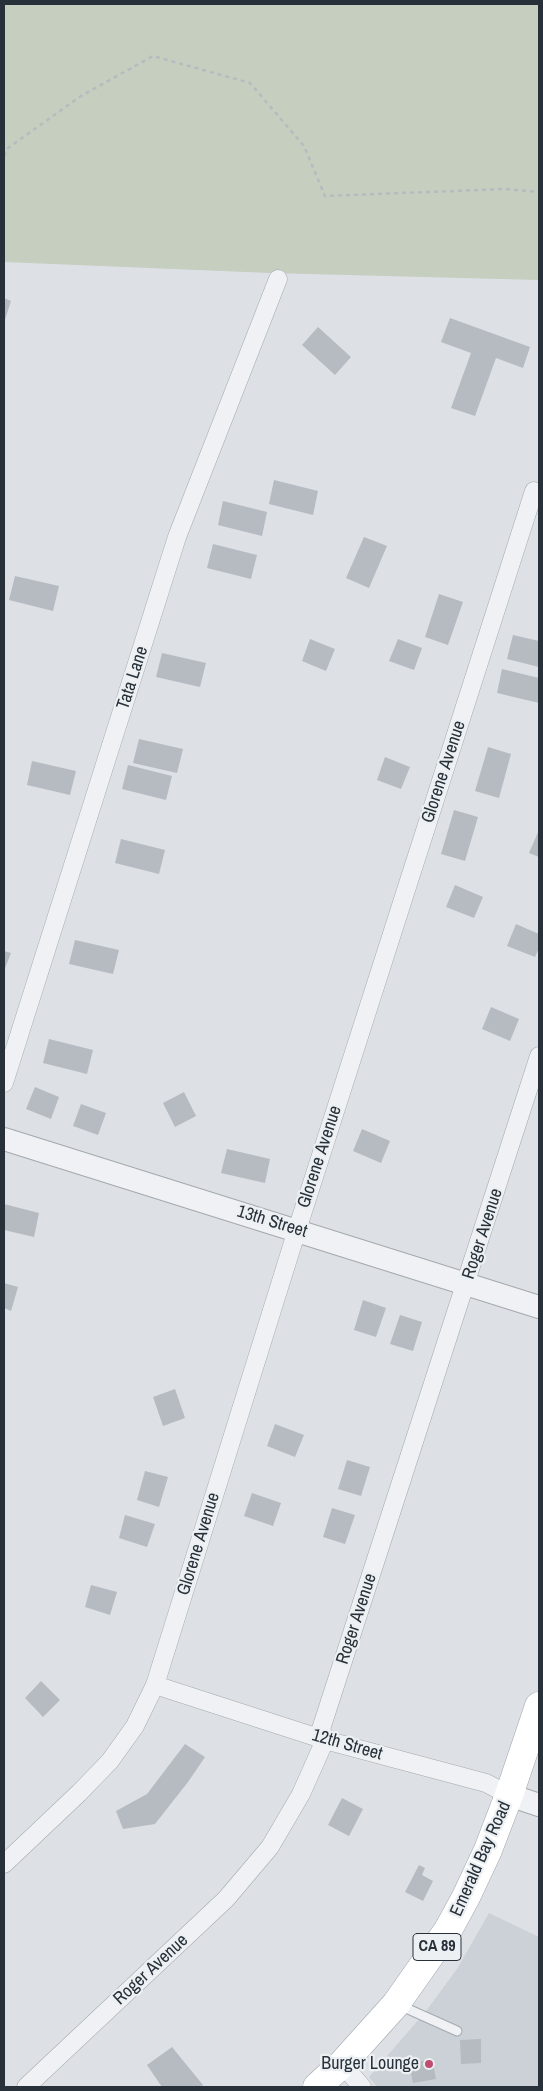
<!DOCTYPE html>
<style>
body{margin:0}
#map{position:relative;width:543px;height:2091px;overflow:hidden;background:#dde1e5;font-family:"Archivo Narrow",sans-serif}
canvas{display:block}
.frame{position:absolute;inset:0;border:5px solid #28313a;pointer-events:none}
</style>
<div id="map">
<canvas width="543" height="2091"></canvas>
<div class="frame"></div>
</div>
<script>
const c = document.querySelector('canvas').getContext('2d');
c.lineJoin = 'round';
function fill(path, color) { c.fillStyle = color; c.fill(path, 'evenodd'); }
const shape = rows => new Path2D(rows.map(r => 'M' + r).join(''));
function stroke(path, color, width, dash) { c.strokeStyle = color; c.lineWidth = width; c.lineCap = dash ? 'butt' : 'round'; c.setLineDash(dash || []); c.stroke(path); }
function drawText(font, color, halo, rows, align = 'center') {
  c.font = font + ' "Archivo Narrow",sans-serif'; c.lineWidth = 4.5; c.setLineDash([]); c.textBaseline = 'middle'; c.strokeStyle = halo; c.fillStyle = color; for (const [text, x, y, turn = 0] of rows) {
    c.save(); c.translate(x, y); c.rotate((+turn || 0) * Math.PI / 180); c.textAlign = isNaN(turn) ? turn : align; if (halo) c.strokeText(text, 0, 0); c.fillText(text, 0, 0); c.restore();
  }
}
const built = shape([
 [489,1913,539,1937,539,2087,377,2087,369,2077,426,2011,457,1969]
]);
const green = shape([
 [4,4,539,4,539,280,270,273,4,262]
]);
const building = shape([
 [4,298,11,301,4,323],
 [450,318,530,347,523,368,496,358,475,416,451,408,471,353,441,342],
 [318,327,351,357,335,375,302,345],
 [274,480,318,491,313,515,269,504],
 [223,501,267,512,262,536,218,525],
 [364,537,387,546,369,588,346,578],
 [213,544,257,555,251,579,207,568],
 [15,576,59,586,53,611,9,600],
 [439,594,463,602,448,645,425,637],
 [513,635,539,641,539,667,507,659],
 [310,639,335,649,326,671,302,661],
 [398,639,422,648,414,670,389,661],
 [162,653,206,663,200,687,156,677],
 [502,669,539,678,539,703,497,693],
 [139,739,183,749,177,773,133,763],
 [488,747,511,754,499,798,475,791],
 [385,757,410,767,401,789,377,780],
 [32,761,76,771,70,795,27,785],
 [128,765,172,776,166,800,122,789],
 [454,810,478,817,465,861,441,854],
 [539,830,539,857,529,853],
 [121,839,165,850,159,874,115,863],
 [455,885,483,897,474,918,446,907],
 [516,924,539,934,539,948,535,957,507,946],
 [75,940,119,950,113,974,69,964],
 [4,951,11,953,4,971],
 [491,1007,519,1019,510,1041,482,1029],
 [49,1039,93,1050,87,1074,43,1063],
 [35,1087,59,1097,51,1119,26,1109],
 [184,1092,196,1116,175,1127,163,1103],
 [81,1104,106,1113,98,1135,73,1126],
 [362,1129,390,1141,381,1163,353,1151],
 [227,1149,270,1159,265,1183,221,1173],
 [4,1204,39,1213,34,1237,4,1230],
 [4,1283,18,1287,11,1311,4,1308],
 [363,1300,386,1308,376,1337,354,1330],
 [400,1315,422,1322,413,1351,390,1344],
 [175,1389,185,1418,163,1426,153,1397],
 [275,1424,304,1435,295,1457,267,1446],
 [347,1460,370,1467,361,1496,338,1489],
 [145,1471,168,1477,159,1507,137,1500],
 [252,1493,281,1503,273,1526,244,1516],
 [332,1508,355,1515,345,1544,323,1537],
 [125,1515,155,1524,147,1547,119,1538],
 [91,1585,117,1592,110,1615,85,1607],
 [41,1681,60,1700,43,1717,25,1698],
 [185,1744,205,1757,188,1782,155,1824,123,1829,116,1811,147,1794],
 [342,1798,363,1809,349,1836,328,1825],
 [419,1865,425,1868,422,1875,433,1881,423,1901,405,1892],
 [481,2039,481,2063,461,2064,460,2040],
 [172,2047,203,2085,200,2087,162,2087,147,2065],
 [432,2059,436,2079,413,2083,409,2064]
]);
const path = shape([
 [4,156,8,148,81,96,153,56,250,83,304,146,325,196,505,189,539,192]
]);
const service = shape([
 [399,2005,457,2031]
]);
const minor = shape([
 [4,1083,177,537,278,279],
 [155,1685,325,1740,486,1783,509,1795],
 [4,1864,79,1793,110,1761,135,1726,155,1685,297,1230,534,491,539,493],
 [342,2064,362,2087],
 [26,2087,226,1899,270,1847,301,1794,325,1740,321,1729,539,1056]
]);
const tertiary = shape([
 [4,1139,539,1307],
 [509,1795,539,1805]
]);
const primary = shape([
 [317,2087,342,2064,396,2004,448,1930,466,1897,488,1850,509,1795,539,1706]
]);
const markers = [
 [429,2064,5,"#be4d6f"]
];
const shields = [
 [437,1947,48]
];
const shieldNames = [
 ["CA 89",437,1947]
];
const streetNames = [
 ["Tata Lane",133,678,-72],
 ["Glorene Avenue",444,772,-72],
 ["Glorene Avenue",320,1157,-72],
 ["13th Street",272,1222,17],
 ["Roger Avenue",483,1234,-72],
 ["Glorene Avenue",199,1544,-73],
 ["Roger Avenue",357,1619,-72],
 ["12th Street",347,1745,16],
 ["Emerald Bay Road",481,1859,-66],
 ["Roger Avenue",151,1970,-43]
];
const poiNames = [
 ["Burger Lounge",419,2064]
];
fill(built, '#cbd1d6');
fill(green, '#c5cebf');
fill(building, '#b5bbc1');
stroke(service, '#a3a9ae', 11);
stroke(minor, '#a3a9ae', 19);
stroke(tertiary, '#a3a9ae', 24);
stroke(primary, '#9ea7af', 29);
stroke(path, '#b7bbc0', 2.5, [4, 4]);
stroke(service, '#eff1f4', 9);
stroke(minor, '#eff1f4', 18);
stroke(tertiary, '#eff1f4', 22);
stroke(primary, '#fff', 28);
for (const [x, y, r, color] of markers) { const dot = new Path2D(); dot.arc(x, y, r, 0, 2 * Math.PI); c.fillStyle = color; c.fill(dot); stroke(dot, '#ecf0f3', 2); }
for (const [x, y, w] of shields) { const box = new Path2D(); box.roundRect(x - w / 2, y - 13.5, w, 27, 4); c.fillStyle = '#ecf0f3'; c.fill(box); stroke(box, '#28313a', 1); }
drawText('bold 16px', '#28313a', null, shieldNames);
drawText('18px', '#28313a', '#ecf0f3', streetNames);
drawText('18px', '#28313a', '#ecf0f3', poiNames, 'right');
</script>
